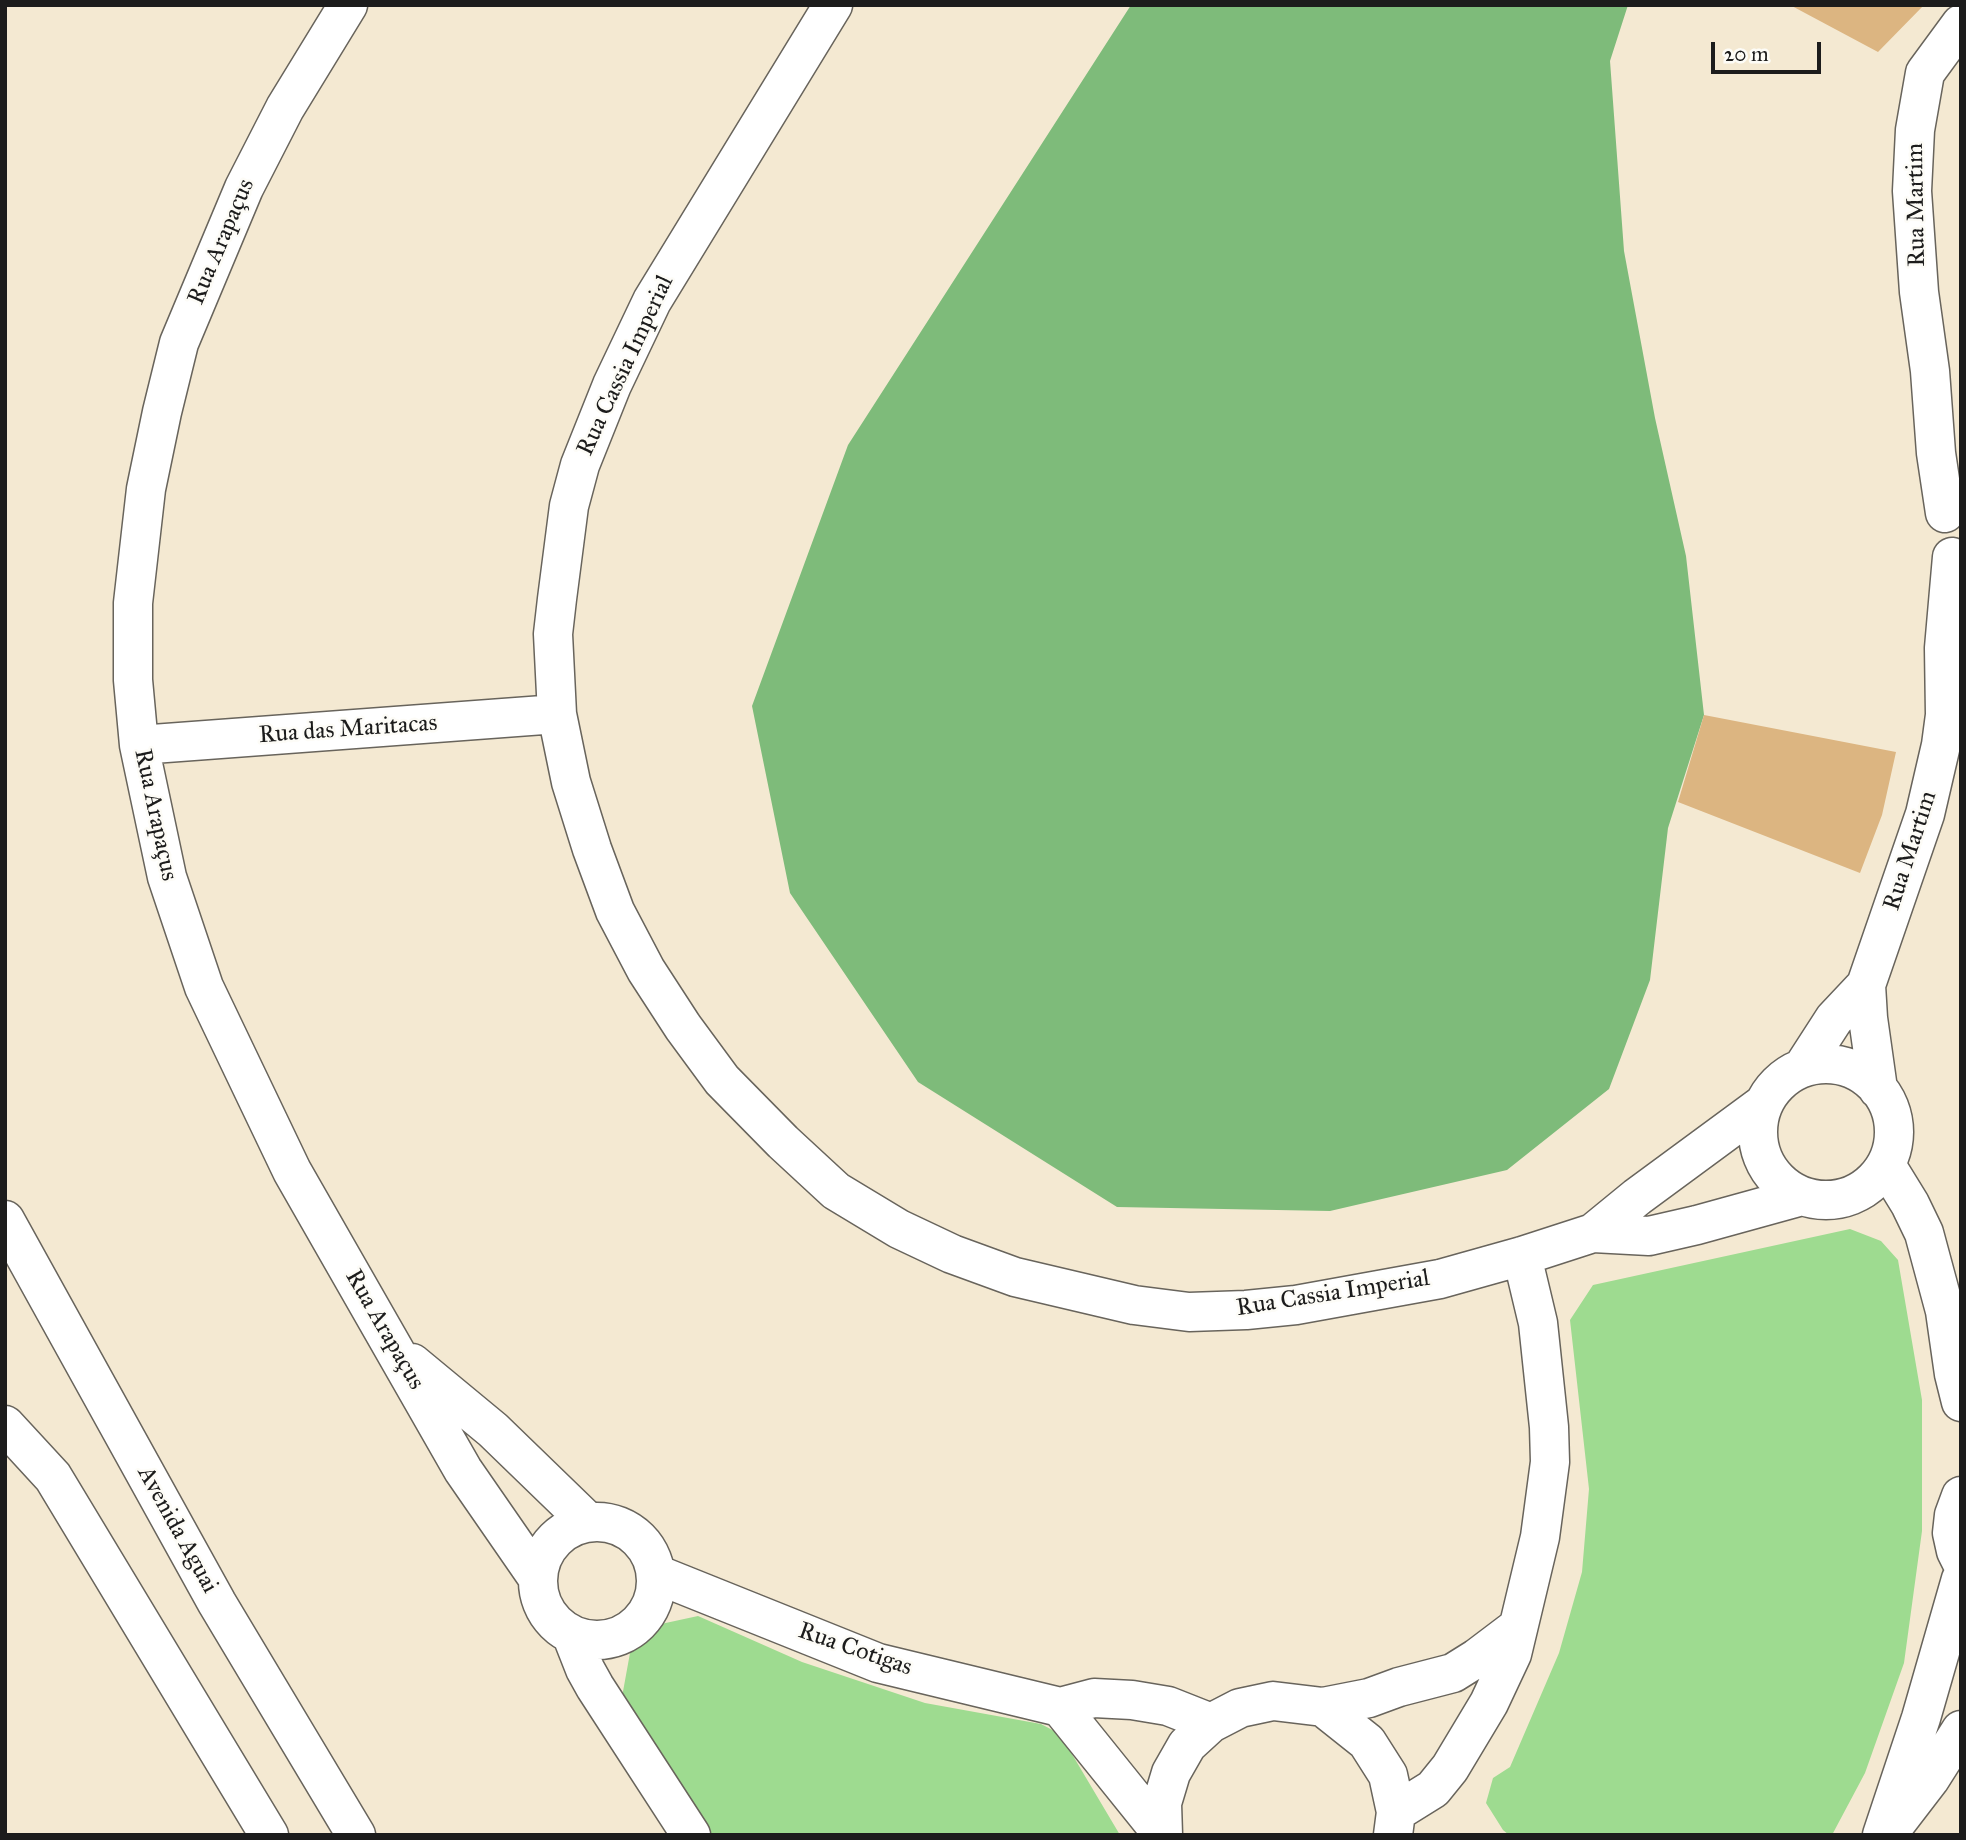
<!DOCTYPE html>
<meta charset="utf-8">
<style>
body{margin:0}
#map{position:relative;width:1966px;height:1840px;overflow:hidden;background:#f4e9d2;font-family:"IM FELL Great Primer",serif}
canvas{display:block}
.frame{position:absolute;inset:0;border:7px solid #1c1c1c;pointer-events:none}
.scale{position:absolute;left:1711px;top:42px;width:110px;height:32px;box-sizing:border-box;border:4px solid #1c1c1c;border-top:0;padding-left:9px;font-size:21px;line-height:24px;white-space:nowrap;color:#1c1c1c;-webkit-text-stroke:5px #fdfcf7;paint-order:stroke}
</style>
<div id="map">
<canvas width="1966" height="1840"></canvas>
<div class="frame"></div>
<div class="scale">20 m</div>
</div>
<script>
const c = document.querySelector('canvas').getContext('2d');
c.lineJoin = 'round';
function fill(path, color) { c.fillStyle = color; c.fill(path, 'evenodd'); }
const shape = rows => new Path2D(rows.map(r => 'M' + r).join(''));
function stroke(path, color, width, dash) { c.strokeStyle = color; c.lineWidth = width; c.lineCap = dash ? 'butt' : 'round'; c.setLineDash(dash || []); c.stroke(path); }
function drawText(font, color, halo, rows, align = 'center') {
  c.font = font + ' "IM FELL Great Primer",serif'; c.lineWidth = 5; c.setLineDash([]); c.textBaseline = 'middle'; c.strokeStyle = halo; c.fillStyle = color; for (const [text, x, y, turn = 0] of rows) {
    c.save(); c.translate(x, y); c.rotate((+turn || 0) * Math.PI / 180); c.textAlign = isNaN(turn) ? turn : align; if (halo) c.strokeText(text, 0, 0); c.fillText(text, 0, 0); c.restore();
  }
}
const green = shape([
 [1850,1229,1881,1241,1898,1260,1922,1400,1922,1531,1904,1663,1865,1773,1832,1835,1509,1835,1503,1830,1486,1803,1493,1778,1510,1767,1559,1653,1582,1572,1589,1489,1570,1320,1593,1285],
 [698,1616,802,1662,925,1703,1041,1724,1060,1734,1120,1835,704,1835,622,1697,630,1653,661,1624]
]);
const forest = shape([
 [1131,5,1628,5,1610,61,1624,251,1655,418,1686,556,1704,715,1668,828,1650,980,1609,1089,1507,1170,1330,1211,1117,1207,918,1082,790,893,752,706,848,445]
]);
const building = shape([
 [1790,5,1924,5,1878,52],
 [1704,715,1896,752,1882,815,1860,873,1678,802]
]);
const minor = shape([
 [348,5,285,108,244,188,179,343,162,412,146,489,133,603,133,680,139,745,167,877,204,987,292,1171,463,1470,537,1577],
 [833,5,652,301,612,385,580,465,569,506,557,599,553,634,557,714,571,782,592,849,615,911,646,970,683,1027,722,1080,783,1142,836,1191,899,1229,952,1254,1015,1277,1134,1305,1189,1312,1246,1310,1296,1305,1440,1279,1522,1256,1593,1233,1637,1197,1762,1105],
 [1945,513,1936,453,1930,371,1919,292,1912,191,1915,130,1925,73,1961,24],
 [139,745,557,714],
 [1866,985,1868,1018,1878,1089],
 '1758 1132a68 68 0 1 1 136 0a68 68 0 1 1-136 0Z',
 [1803,1067,1834,1019,1866,985,1925,814,1941,745,1945,715,1944,648,1952,557],
 [1886,1165,1910,1204,1924,1233,1945,1311,1954,1374,1961,1402],
 [5,1220,217,1603,356,1835],
 [1593,1233,1649,1236,1697,1225,1802,1196],
 [412,1363,493,1430,588,1522],
 [5,1425,53,1477,269,1835],
 [1961,1496,1954,1515,1952,1533,1956,1551,1961,1561],
 '538 1581a59 59 0 1 1 118 0a59 59 0 1 1-118 0Z',
 [656,1574,878,1663,1060,1707,1094,1698,1132,1700,1168,1706,1211,1723],
 [572,1636,585,1669,595,1687,691,1835],
 [1060,1707,1163,1835],
 [1323,1707,1369,1698,1399,1687,1453,1673,1477,1658,1518,1627],
 [1396,1812,1433,1789,1450,1768,1489,1703,1512,1654,1540,1537,1550,1462,1549,1427,1538,1323,1522,1256],
 [1897,1822,1930,1779,1961,1730],
 [1163,1835,1162,1803,1171,1773,1187,1745,1211,1723,1240,1708,1273,1701,1323,1707,1367,1742,1388,1775,1396,1812,1393,1835],
 [1882,1835,1921,1718,1961,1579]
]);
const streetNames = [
 ["Rua Martim",1917,205,-91],
 ["Rua Arapaçus",222,242,-67],
 ["Rua Cassia Imperial",626,366,-65],
 ["Rua das Maritacas",348,730,-4],
 ["Rua Arapaçus",155,815,78],
 ["Rua Martim",1911,851,-72],
 ["Rua Cassia Imperial",1333,1294,-9],
 ["Rua Arapaçus",384,1330,60],
 ["Avenida Aguai",177,1530,61],
 ["Rua Cotigas",855,1650,19]
];
fill(green, '#9edb90');
fill(forest, '#7ebb7a');
fill(building, '#dcb581');
stroke(minor, '#68645c', 41);
stroke(minor, '#fff', 38);
drawText('24px', '#1c1c1c', '#fdfcf7', streetNames);
</script>
